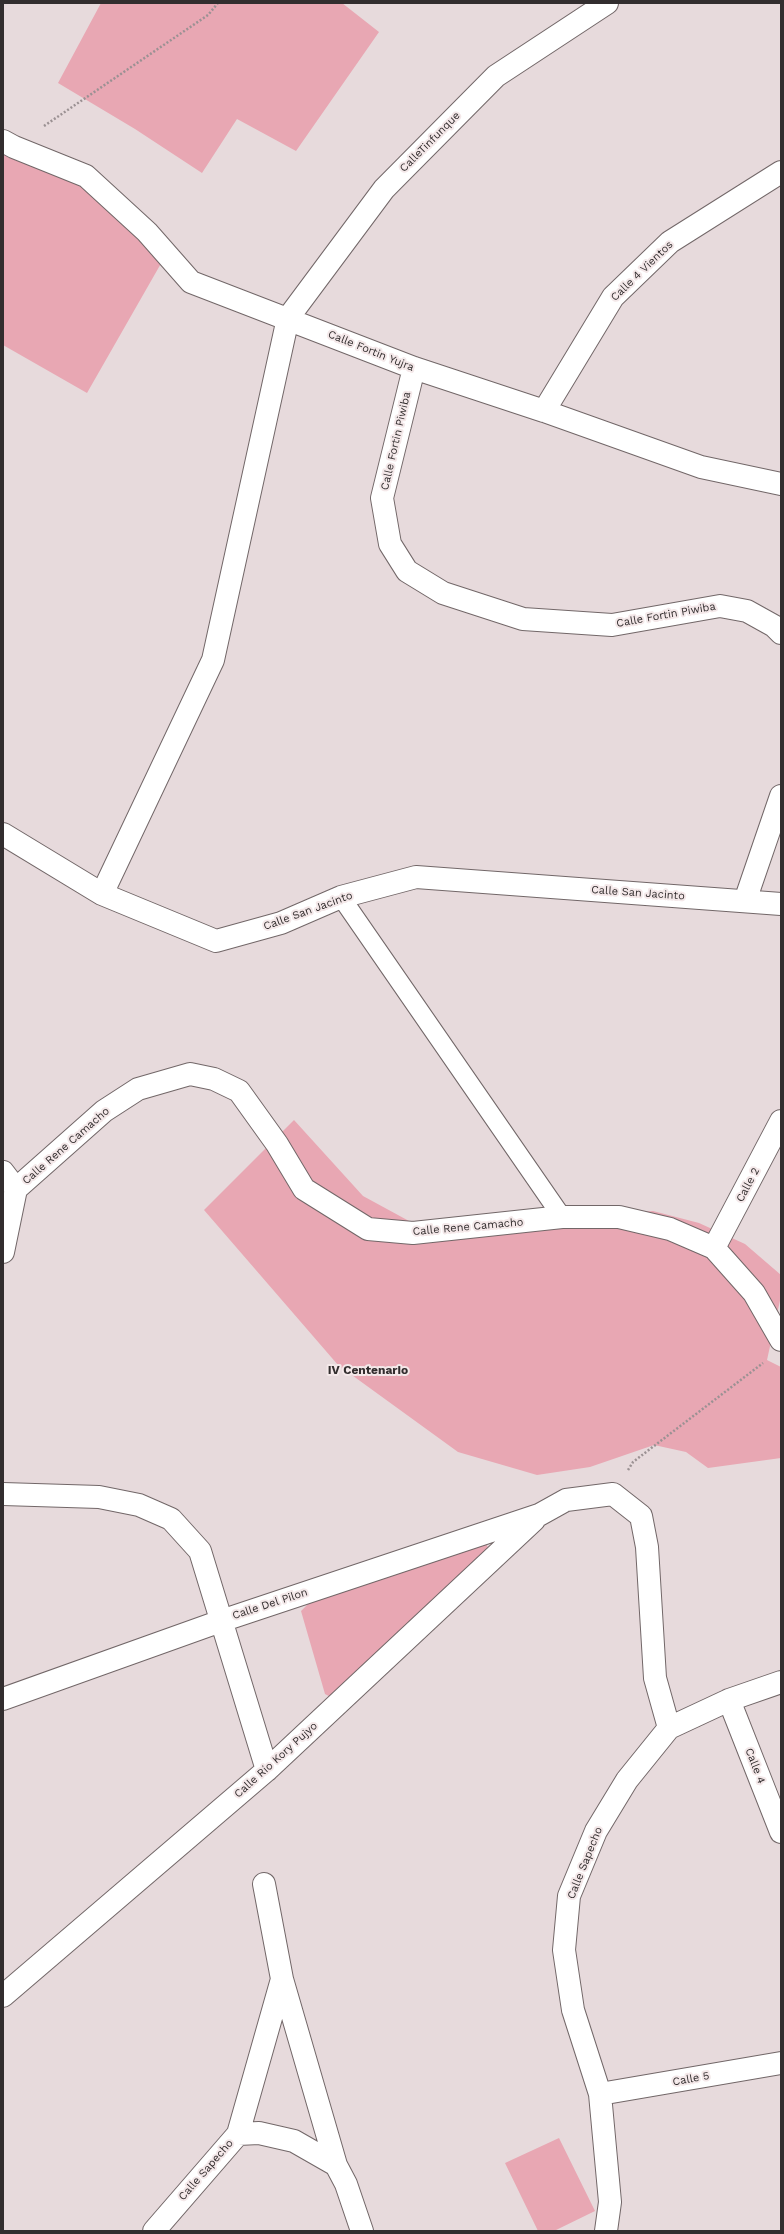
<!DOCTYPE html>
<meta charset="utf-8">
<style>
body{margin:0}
#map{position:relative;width:784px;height:2234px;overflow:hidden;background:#e7dadc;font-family:"Work Sans",sans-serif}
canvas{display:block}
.frame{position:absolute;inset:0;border:4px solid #322d2e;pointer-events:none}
</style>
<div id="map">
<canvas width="784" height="2234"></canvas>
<div class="frame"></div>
</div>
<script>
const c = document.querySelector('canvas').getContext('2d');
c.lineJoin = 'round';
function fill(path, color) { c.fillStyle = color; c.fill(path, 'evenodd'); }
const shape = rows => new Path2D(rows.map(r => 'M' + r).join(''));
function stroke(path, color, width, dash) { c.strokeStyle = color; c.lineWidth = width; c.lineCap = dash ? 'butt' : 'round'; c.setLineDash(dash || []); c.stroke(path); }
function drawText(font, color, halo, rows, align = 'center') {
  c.font = font + ' "Work Sans",sans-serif'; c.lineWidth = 4; c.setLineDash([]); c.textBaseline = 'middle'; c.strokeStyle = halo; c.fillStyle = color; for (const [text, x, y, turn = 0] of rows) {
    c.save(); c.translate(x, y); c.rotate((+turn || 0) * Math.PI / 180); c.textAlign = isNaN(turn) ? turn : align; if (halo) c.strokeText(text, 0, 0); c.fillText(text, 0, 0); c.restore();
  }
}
const green = shape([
 [101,3,342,3,379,32,296,151,237,119,202,173,135,129,58,83],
 [3,136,67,169,171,246,87,393,3,345],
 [294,1120,363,1196,409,1221,464,1225,653,1211,699,1223,745,1244,781,1275,781,1296,767,1360,781,1367,781,1458,708,1468,686,1452,654,1445,590,1467,537,1475,458,1452,338,1365,204,1210],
 [486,1544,498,1564,340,1702,325,1694,301,1611,312,1600],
 [559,2138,595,2211,554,2231,538,2231,505,2163]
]);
const path = shape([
 [44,126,208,15,218,3],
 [628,1470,633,1462,763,1363]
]);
const lane = shape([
 [341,897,562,1217]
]);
const street = shape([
 [3,141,14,147,86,176,147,232,191,282,414,368,544,411,701,467,781,484],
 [414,368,382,498,390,544,407,571,443,593,523,619,612,625,720,606,747,611,774,626,781,633],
 [544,411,613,297,670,242,781,172],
 [3,834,102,894,216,941,281,923,341,897,416,877,781,904],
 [102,894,213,660,288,318,384,189,496,76,607,3],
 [745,901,781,796],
 [3,1172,16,1189],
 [16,1189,104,1111,138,1089,190,1074,214,1079,239,1091,277,1144,304,1189,368,1229,413,1233,562,1217,619,1217,670,1229,714,1248,754,1293,781,1340],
 [714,1248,781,1121],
 [3,1252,16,1189],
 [3,1494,99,1497,139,1505,171,1519,200,1551,267,1770],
 [3,1699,221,1621,539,1515,566,1500,613,1494,641,1516,647,1547,655,1678,669,1728],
 [729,1700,781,1832],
 [264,1884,282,1979,336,2165],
 [3,1996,267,1770,534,1520],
 [600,2094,781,2063],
 [238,2134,282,1979],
 [154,2231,238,2134,259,2133,294,2141,336,2165,346,2184,362,2231],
 [606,2231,610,2202,600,2094,573,2010,564,1950,569,1896,596,1831,627,1780,669,1728,729,1700,781,1682]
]);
const streetNames = [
 ["CalleTinfunque",430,142,-45],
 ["Calle 4 Vientos",642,271,-44],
 ["Calle Fortin Yujra",371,351,22],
 ["Calle Fortin Piwiba",396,441,-77],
 ["Calle Fortin Piwiba",666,615,-10],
 ["Calle San Jacinto",638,893,4],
 ["Calle San Jacinto",308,911,-20],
 ["Calle Rene Camacho",66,1146,-41],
 ["Calle 2",748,1185,-62],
 ["Calle Rene Camacho",468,1227,-5],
 ["Calle Del Pilon",270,1604,-18],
 ["Calle Río Kory Pujyo",276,1760,-42],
 ["Calle 4",755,1766,69],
 ["Calle Sapecho",585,1863,-68],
 ["Calle 5",691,2079,-10],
 ["Calle Sapecho",206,2170,-49]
];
const neighbourhoodNames = [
 ["IV Centenario",368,1370]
];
fill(green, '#e8a7b3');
stroke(lane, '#726768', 20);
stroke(street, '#726768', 24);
stroke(path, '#9b9193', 2.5, [2, 2]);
stroke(lane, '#fff', 18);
stroke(street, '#fff', 22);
drawText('11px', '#322d2e', '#f4e8e9', streetNames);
drawText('bold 12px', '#322d2e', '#f4e8e9', neighbourhoodNames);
</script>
